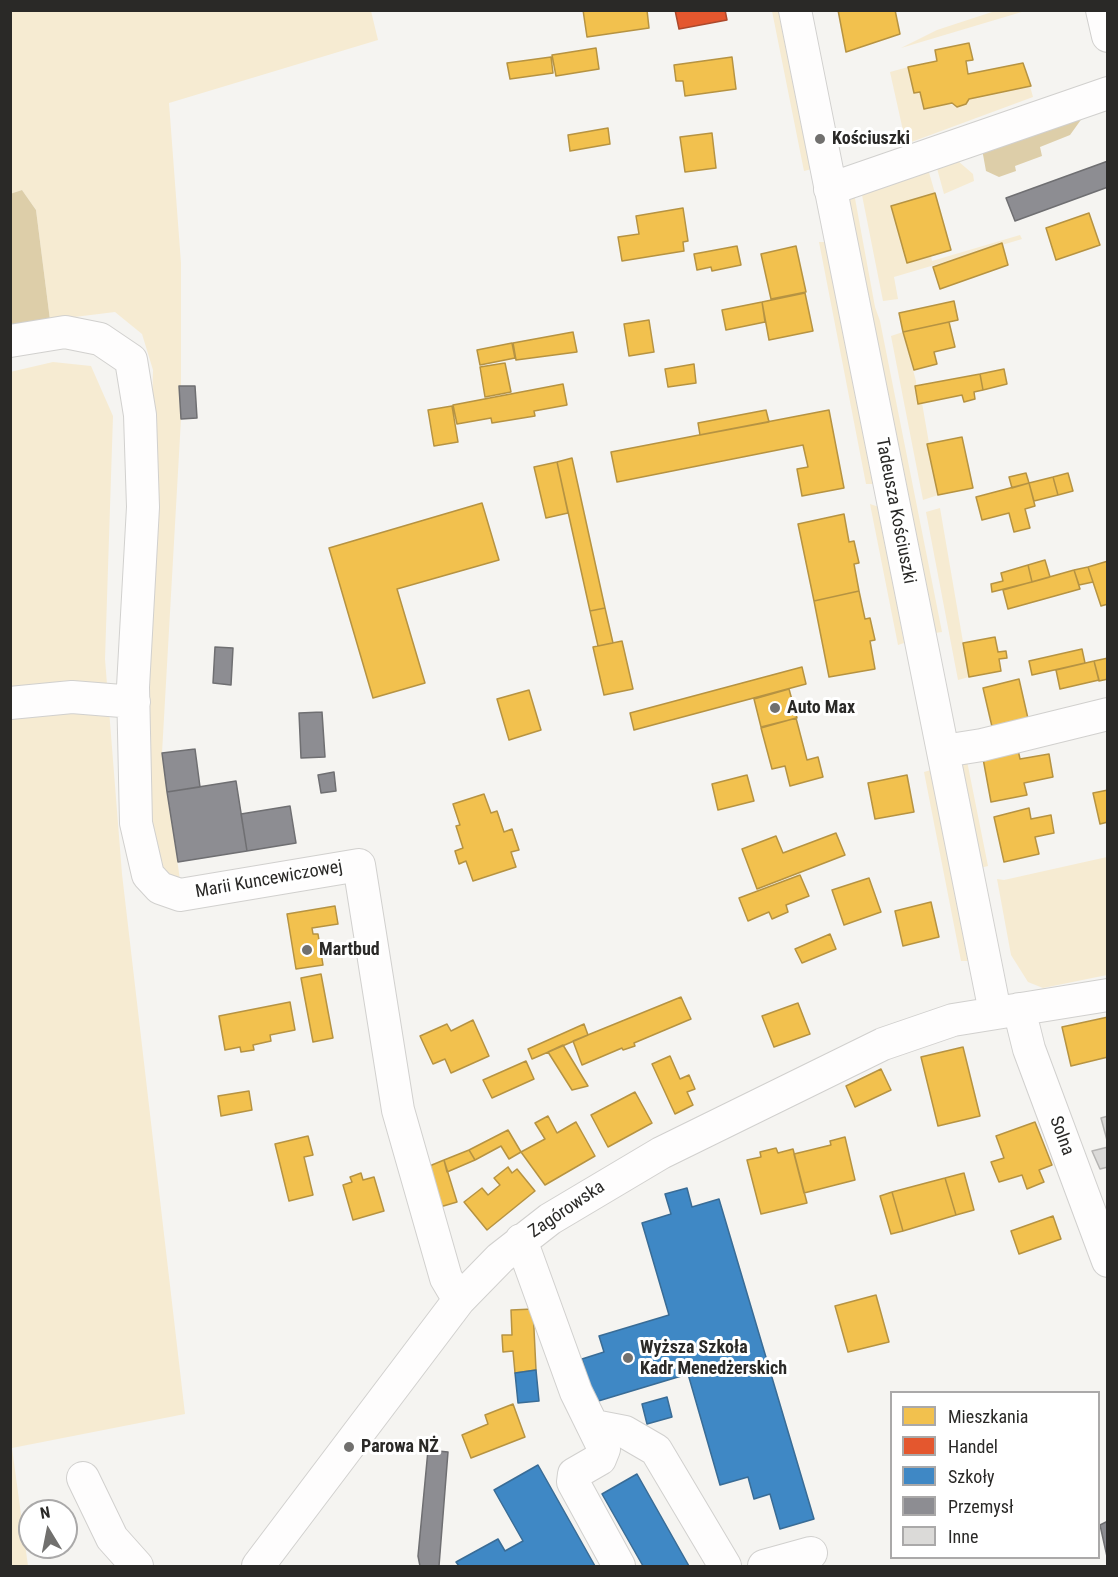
<!DOCTYPE html>
<meta charset="utf-8">
<style>
body{margin:0}
#map{position:relative;width:1118px;height:1577px;overflow:hidden;background:#f5f4f1;font-family:"Roboto Condensed",sans-serif}
canvas{display:block}
.frame{position:absolute;inset:0;border:12px solid #2a2927;pointer-events:none}
.legend{position:absolute;left:890px;top:1391px;width:210px;height:168px;box-sizing:border-box;background:#fff;border:2px solid #aaa9a9;margin:0;padding:8px 10px;list-style:none;font-size:18px;color:#2a2927}
.legend li{display:flex;align-items:center;gap:12px;height:30px}
.legend b{width:30px;border:2px solid #aaa9a9}
.north{position:absolute;left:18px;top:1499px;width:60px;height:60px;box-sizing:border-box;background:#fff;border:2px solid #aaa9a9;border-radius:50%;rotate:350deg;font-size:16px;font-weight:700;line-height:24px;text-align:center;color:#2a2927}
.north::after{content:'';display:block;margin:auto;width:21px;height:27px;background:#71706e;clip-path:polygon(50% 0,100% 100%,50% 72%,0 100%)}
</style>
<div id="map">
<canvas width="1118" height="1577"></canvas>
<div class="frame"></div>
<ul class="legend">
<li><b style="height:16px;background:#f2c14e"></b>Mieszkania</li>
<li><b style="height:16px;background:#e4572e"></b>Handel</li>
<li><b style="height:16px;background:#3f88c5"></b>Szkoły</li>
<li><b style="height:16px;background:#8d8d92"></b>Przemysł</li>
<li><b style="height:16px;background:#dbdad8"></b>Inne</li>
</ul>
<div class="north">N</div>
</div>
<script>
const c = document.querySelector('canvas').getContext('2d');
c.lineJoin = 'round';
function fill(path, color) { c.fillStyle = color; c.fill(path, 'evenodd'); }
const shape = rows => new Path2D(rows.map(r => 'M' + r).join(''));
function stroke(path, color, width, dash) { c.strokeStyle = color; c.lineWidth = width; c.lineCap = dash ? 'butt' : 'round'; c.setLineDash(dash || []); c.stroke(path); }
function drawText(font, color, halo, rows, align = 'center') {
  c.font = font + ' "Roboto Condensed",sans-serif'; c.lineWidth = 6; c.setLineDash([]); c.textBaseline = 'middle'; c.strokeStyle = halo; c.fillStyle = color; for (const [text, x, y, turn = 0] of rows) {
    c.save(); c.translate(x, y); c.rotate((+turn || 0) * Math.PI / 180); c.textAlign = isNaN(turn) ? turn : align; if (halo) c.strokeText(text, 0, 0); c.fillText(text, 0, 0); c.restore();
  }
}
const green = shape([
 [10,11,371,11,378,40,169,103,181,263,181,419,162,753,180,880,162,869,147,845,146,644,153,370,142,334,115,312,50,320,36,210,22,190,11,194],
 [772,11,780,11,812,169,804,171],
 [995,11,1025,11,901,48,937,30],
 [908,67,914,93,920,92,957,107,966,104,969,99,1030,86,1033,97,906,144,890,72],
 [935,161,958,161,973,174,974,181,944,194],
 [928,169,935,193,891,206,907,262,931,256,932,261,1020,235,1022,239,894,277,898,299,883,301,861,190],
 [854,193,875,307,880,321,942,632,935,633,848,194],
 [819,242,825,242,873,484,866,484],
 [903,332,916,381,918,403,922,403,938,495,923,500,891,336],
 [53,362,91,366,113,416,105,659,122,874,185,1414,12,1448,28,1566,10,1566,10,372],
 [870,504,879,507,904,643,898,645],
 [940,508,969,677,958,680,926,512],
 [966,756,988,866,980,868,960,757],
 [931,770,968,961,961,961,924,772],
 [1107,857,1107,975,1043,988,1028,982,1011,955,997,879,1004,880]
]);
const forest = shape([
 [1088,110,1070,135,1040,147,1042,156,1015,166,1016,171,999,177,986,171,982,149],
 [22,190,36,210,50,320,10,333,10,194]
]);
const homes = shape([
 [583,10,647,10,649,28,587,37,583,10],
 [838,10,895,10,900,34,846,52,838,10],
 [969,43,973,60,966,61,968,74,1023,63,1031,86,969,99,966,104,957,107,952,103,924,109,920,92,914,93,908,67,937,61,935,50,969,43],
 [596,48,599,69,556,76,552,55,596,48],
 [551,57,553,73,510,79,507,63,551,57],
 [732,57,736,89,685,96,683,81,676,81,674,65,732,57],
 [608,128,610,144,570,151,568,135,608,128],
 [712,133,716,168,685,172,680,137,712,133],
 [935,193,951,250,907,263,891,206,935,193],
 [683,208,688,241,683,242,684,251,622,261,618,237,639,234,636,216,683,208],
 [1089,213,1100,245,1056,260,1046,228,1089,213],
 [1002,243,1008,265,940,289,933,267,1002,243],
 [737,246,741,265,712,271,711,267,697,270,694,254,737,246],
 [796,246,806,292,771,299,761,254,796,246],
 [805,293,813,331,769,340,762,302,805,293],
 [954,301,958,320,903,332,899,313,954,301],
 [762,302,765,322,726,330,722,310,762,302],
 [649,320,654,352,629,356,624,324,649,320],
 [949,322,955,347,934,352,937,364,914,370,903,332,949,322],
 [573,332,577,352,516,360,513,343,573,332],
 [512,343,515,358,480,365,477,350,512,343],
 [505,363,511,392,485,397,480,367,505,363],
 [694,364,696,383,668,387,665,369,694,364],
 [1004,369,1007,384,983,390,980,374,1004,369],
 [980,374,983,390,974,392,975,399,964,402,962,395,918,404,915,386,980,374],
 [563,384,567,405,534,411,535,416,492,423,491,418,457,424,453,405,563,384],
 [452,406,458,442,434,446,428,410,452,406],
 [766,410,769,422,700,435,698,423,766,410],
 [829,410,844,488,802,496,797,469,808,467,803,445,617,482,611,452,829,410],
 [962,437,973,488,938,495,927,444,962,437],
 [572,458,605,608,590,611,557,462,572,458],
 [557,462,568,513,546,518,534,467,557,462],
 [1026,473,1029,483,1012,488,1009,477,1026,473],
 [1068,473,1073,491,1058,495,1053,477,1068,473],
 [1053,477,1058,495,1034,501,1029,483,1053,477],
 [1029,483,1035,506,1025,509,1030,528,1014,532,1009,513,982,520,976,497,1029,483],
 [482,503,499,560,397,589,425,683,373,698,329,548,482,503],
 [844,514,849,542,854,541,859,563,854,564,859,591,814,601,798,524,844,514],
 [1045,560,1050,577,1032,582,1028,565,1045,560],
 [1108,561,1108,604,1101,606,1088,567,1108,561],
 [1028,565,1032,582,992,592,991,584,1003,581,1001,573,1028,565],
 [1088,567,1093,582,1079,585,1074,570,1088,567],
 [1074,570,1080,589,1008,609,1003,590,1074,570],
 [859,591,865,619,870,618,875,640,870,641,875,669,829,677,814,601,859,591],
 [605,608,613,643,598,646,590,611,605,608],
 [995,637,998,652,1006,651,1007,658,999,659,1001,671,969,677,963,643,995,637],
 [622,641,633,689,604,695,593,647,622,641],
 [1082,649,1085,663,1032,675,1029,661,1082,649],
 [1108,658,1108,679,1099,681,1094,661,1108,658],
 [1094,661,1099,680,1060,689,1056,670,1094,661],
 [802,667,806,684,634,730,630,713,802,667],
 [1019,679,1029,723,993,731,983,688,1019,679],
 [789,689,797,718,761,727,754,699,789,689],
 [529,690,541,730,509,740,497,699,529,690],
 [796,718,807,760,818,757,823,777,790,786,785,766,772,769,761,728,796,718],
 [1017,745,1020,759,1049,754,1053,777,1024,783,1027,795,991,802,982,753,1017,745],
 [747,775,754,801,718,810,712,784,747,775],
 [907,775,914,812,875,819,868,783,907,775],
 [1108,790,1108,822,1100,824,1093,793,1108,790],
 [484,794,491,813,497,811,504,832,512,829,519,850,511,852,516,867,473,881,466,861,459,864,455,851,463,848,456,826,460,825,453,804,484,794],
 [1029,808,1031,819,1051,815,1054,833,1035,837,1039,854,1004,862,994,817,1029,808],
 [836,833,845,855,757,889,742,849,776,836,783,853,836,833],
 [800,875,809,896,786,905,788,912,772,919,769,912,748,921,739,898,800,875],
 [869,878,881,912,844,925,832,890,869,878],
 [931,902,939,937,903,946,895,911,931,902],
 [335,906,338,924,312,928,313,934,318,934,323,965,296,969,287,914,335,906],
 [830,934,836,949,802,963,795,949,830,934],
 [321,974,333,1038,313,1042,301,978,321,974],
 [681,997,691,1019,634,1043,635,1046,623,1050,622,1048,582,1065,573,1041,681,997],
 [290,1002,295,1030,270,1035,271,1041,253,1045,254,1050,241,1052,240,1047,225,1050,219,1016,290,1002],
 [798,1003,810,1034,774,1047,762,1016,798,1003],
 [1108,1017,1108,1057,1071,1066,1062,1027,1108,1017],
 [473,1020,489,1056,451,1073,445,1059,433,1064,420,1036,447,1024,451,1031,473,1020],
 [584,1024,588,1035,532,1059,528,1049,584,1024],
 [563,1045,588,1086,572,1090,548,1052,563,1045],
 [963,1047,980,1116,938,1126,921,1057,963,1047],
 [670,1056,680,1079,689,1075,695,1089,687,1092,693,1105,675,1114,652,1064,670,1056],
 [526,1061,534,1079,492,1098,483,1080,526,1061],
 [881,1069,891,1090,855,1107,846,1086,881,1069],
 [249,1091,252,1110,221,1116,218,1096,249,1091],
 [635,1092,652,1123,608,1147,591,1115,635,1092],
 [548,1116,557,1133,576,1122,595,1156,545,1185,521,1152,545,1139,535,1123,548,1116],
 [1035,1122,1052,1165,1039,1170,1044,1182,1027,1189,1022,1175,999,1182,991,1162,1004,1158,996,1136,1035,1122],
 [508,1130,521,1152,509,1159,501,1146,475,1160,469,1150,508,1130],
 [308,1136,313,1155,304,1157,313,1195,289,1201,275,1144,308,1136],
 [845,1137,855,1180,804,1193,794,1154,831,1145,830,1141,845,1137],
 [776,1148,778,1153,793,1149,807,1203,761,1214,747,1160,761,1157,760,1152,776,1148],
 [469,1150,475,1160,447,1172,444,1160,469,1150],
 [444,1160,457,1202,440,1207,427,1167,444,1160],
 [508,1167,512,1173,517,1169,535,1191,487,1230,464,1202,482,1188,488,1195,500,1185,494,1178,508,1167],
 [361,1173,363,1180,374,1177,384,1211,353,1220,343,1185,352,1182,350,1177,361,1173],
 [964,1173,974,1210,956,1215,945,1178,964,1173],
 [945,1178,956,1215,903,1231,892,1192,945,1178],
 [892,1192,903,1231,891,1234,880,1196,892,1192],
 [1053,1216,1061,1239,1019,1254,1011,1231,1053,1216],
 [876,1295,889,1342,848,1352,835,1306,876,1295],
 [533,1309,536,1370,515,1373,513,1351,503,1352,502,1335,512,1335,511,1310,533,1309],
 [513,1404,525,1437,471,1458,462,1435,488,1424,485,1415,513,1404]
]);
const shops = shape([
 [675,10,725,10,727,20,679,29,675,10]
]);
const schools = shape([
 [687,1188,692,1207,719,1199,814,1519,780,1529,770,1494,754,1499,748,1477,720,1485,688,1374,595,1402,582,1359,604,1352,599,1336,669,1315,642,1223,671,1214,665,1194,687,1188],
 [536,1370,539,1401,518,1403,515,1373,536,1370],
 [667,1397,672,1417,647,1424,642,1404,667,1397],
 [538,1465,595,1566,459,1566,456,1562,498,1539,505,1551,523,1541,494,1490,538,1465],
 [637,1474,689,1566,643,1566,602,1494,637,1474]
]);
const industry = shape([
 [1108,161,1108,187,1015,221,1006,198,1108,161],
 [179,386,195,386,197,418,181,419,179,386],
 [215,647,233,648,231,685,213,683,215,647],
 [322,712,325,757,301,758,299,713,322,712],
 [195,749,200,787,167,792,162,753,195,749],
 [334,772,336,791,321,793,318,775,334,772],
 [236,781,247,851,178,862,167,792,236,781],
 [290,806,296,843,247,851,241,814,290,806],
 [428,1450,448,1452,439,1566,420,1566,418,1556,428,1450],
 [1108,1521,1108,1561,1100,1525,1108,1521]
]);
const building = shape([
 [1108,1116,1108,1144,1101,1118,1108,1116],
 [1108,1147,1108,1167,1100,1169,1092,1151,1108,1147]
]);
const minor = shape([
 [795,10,995,1012],
 [1102,10,1108,36],
 [830,189,1108,93],
 [10,341,65,332,100,339,131,360,140,415,143,507,133,687,136,823,148,875,160,888,180,895,359,865,398,1110,446,1278,459,1300],
 [10,703,72,697,134,702],
 [944,751,982,745,1108,714],
 [1019,1009,1029,1049,1108,1261],
 [521,1240,576,1392,604,1449,600,1459,574,1474,573,1482,619,1566],
 [594,1426,625,1432,656,1450,725,1566],
 [83,1478,112,1538,137,1566],
 [258,1566,459,1300,500,1258,550,1219,661,1153,883,1044,953,1020,1108,995],
 [764,1566,811,1553]
]);
const markers = [
 [820,139,6,"#71706e"],
 [775,708,6,"#71706e"],
 [307,950,6,"#71706e"],
 [628,1358,6,"#71706e"],
 [349,1447,6,"#71706e"]
];
const poiNames = [
 ["Kościuszki",832,139],
 ["Auto Max",787,708],
 ["Martbud",319,950],
 ["Wyższa Szkoła",640,1348],
 ["Kadr Menedżerskich",640,1369],
 ["Parowa NŻ",361,1447]
];
const streetNames = [
 ["Tadeusza Kościuszki",895,511,79],
 ["Marii Kuncewiczowej",269,880,-10],
 ["Solna",1061,1136,70],
 ["Zagórowska",567,1210,-34]
];
fill(green, '#f6ebd2');
fill(forest, '#ddcea9');
fill(homes, '#f2c14e');
stroke(homes, '#b69342', 1.5);
fill(shops, '#e4572e');
stroke(shops, '#ac492c', 1.5);
fill(schools, '#3f88c5');
stroke(schools, '#396c96', 1.5);
fill(industry, '#8d8d92');
stroke(industry, '#6f6f72', 1.5);
fill(building, '#dbdad8');
stroke(building, '#b5b4b2', 1.5);
stroke(minor, '#d1d0ce', 34);
stroke(minor, '#fefdfd', 32);
for (const [x, y, r, color] of markers) { const dot = new Path2D(); dot.arc(x, y, r, 0, 2 * Math.PI); c.fillStyle = color; c.fill(dot); stroke(dot, '#fff', 2); }
drawText('bold 18px', '#2a2927', '#fff', poiNames, 'left');
drawText('18px', '#2a2927', '#fff', streetNames);
</script>
